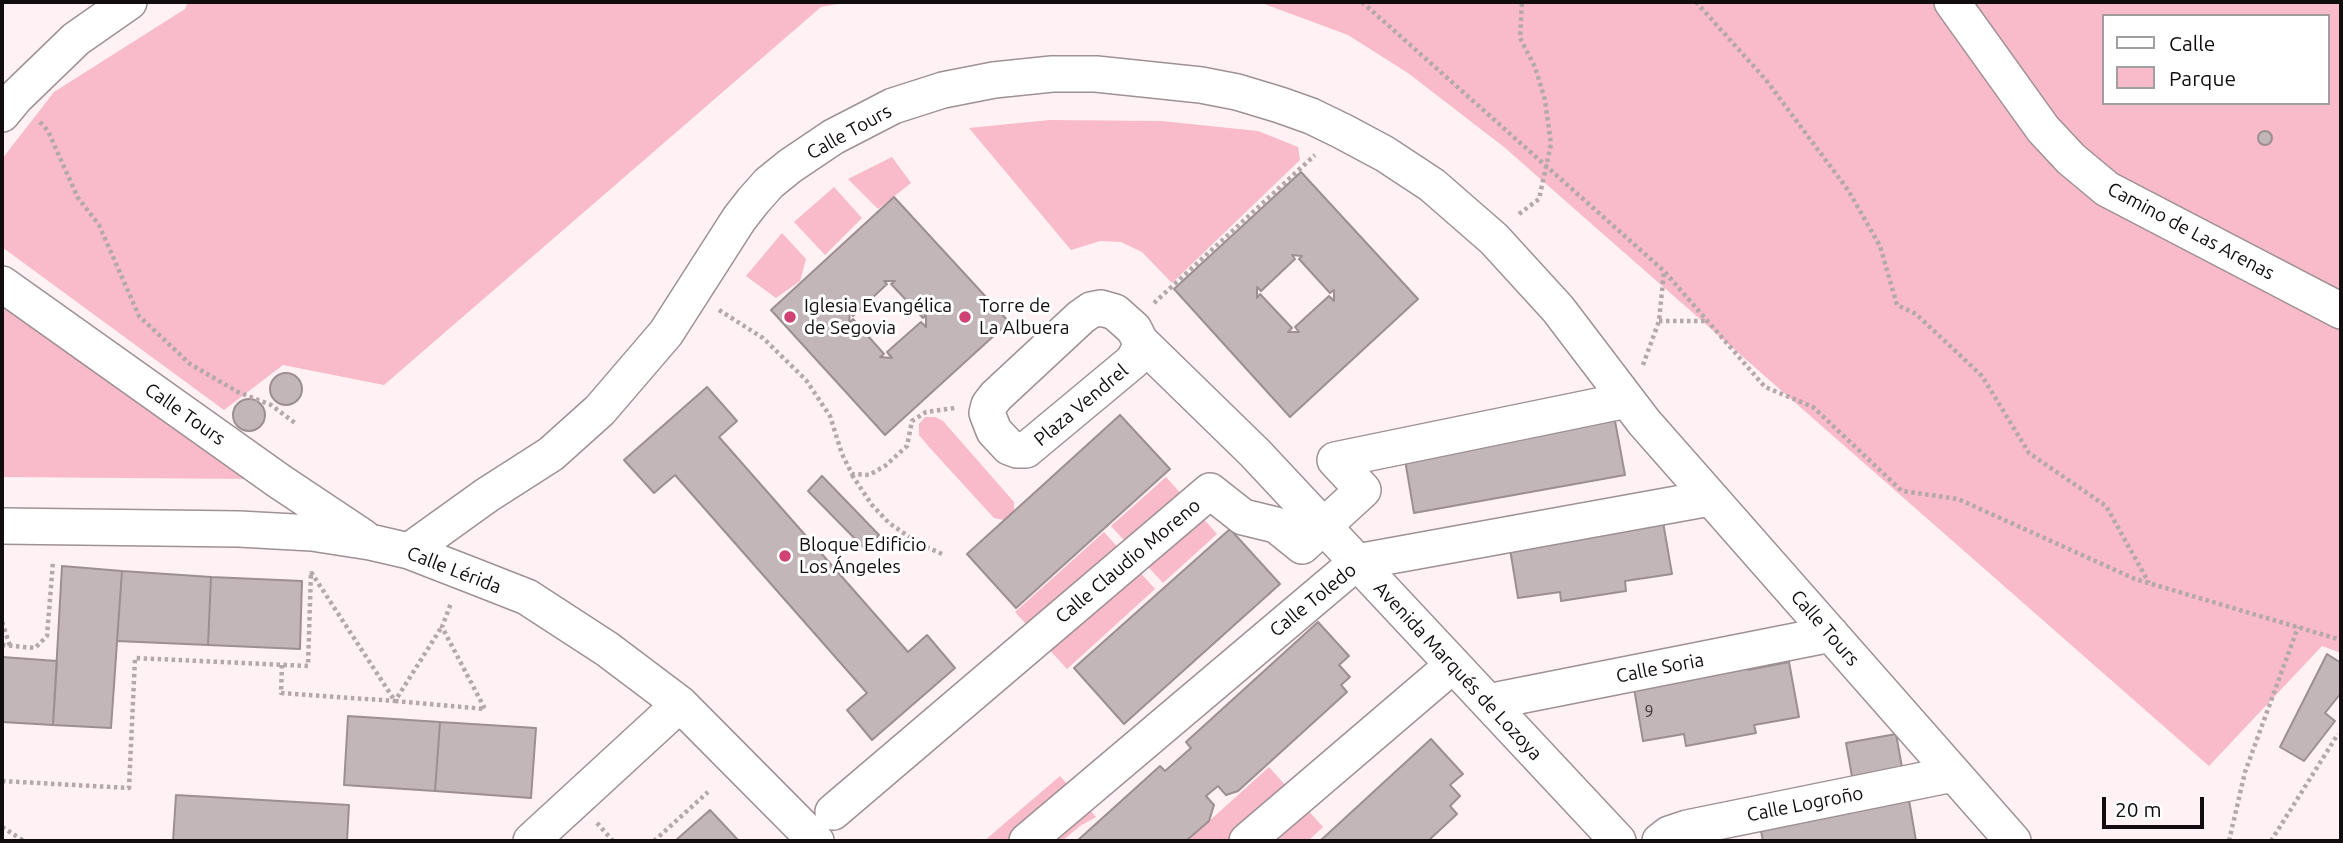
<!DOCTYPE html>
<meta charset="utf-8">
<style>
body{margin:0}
#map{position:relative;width:2343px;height:843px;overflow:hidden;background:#fff1f4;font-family:Ubuntu,sans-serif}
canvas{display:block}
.frame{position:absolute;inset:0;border:4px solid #110d0e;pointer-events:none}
.legend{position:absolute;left:2102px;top:14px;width:228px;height:91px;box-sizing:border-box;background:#fff;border:2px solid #a09e9f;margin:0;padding:9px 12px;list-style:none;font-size:21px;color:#110d0e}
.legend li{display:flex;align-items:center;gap:14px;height:35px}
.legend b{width:35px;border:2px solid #a09e9f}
.scale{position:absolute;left:2102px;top:797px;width:102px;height:32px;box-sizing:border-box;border:4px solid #110d0e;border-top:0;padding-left:9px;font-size:21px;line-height:24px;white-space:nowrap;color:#110d0e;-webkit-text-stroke:5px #fff;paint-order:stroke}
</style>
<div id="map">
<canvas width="2343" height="843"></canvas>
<div class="frame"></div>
<ul class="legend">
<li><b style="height:9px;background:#fff"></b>Calle</li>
<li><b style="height:19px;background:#f9bac9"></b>Parque</li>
</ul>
<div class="scale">20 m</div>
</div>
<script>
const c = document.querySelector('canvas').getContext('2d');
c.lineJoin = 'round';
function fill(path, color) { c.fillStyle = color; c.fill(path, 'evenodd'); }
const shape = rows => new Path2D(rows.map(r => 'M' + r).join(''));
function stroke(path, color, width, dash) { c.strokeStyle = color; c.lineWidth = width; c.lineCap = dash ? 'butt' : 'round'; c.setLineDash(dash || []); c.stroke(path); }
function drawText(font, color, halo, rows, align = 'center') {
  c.font = font + ' Ubuntu,sans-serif'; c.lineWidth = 6; c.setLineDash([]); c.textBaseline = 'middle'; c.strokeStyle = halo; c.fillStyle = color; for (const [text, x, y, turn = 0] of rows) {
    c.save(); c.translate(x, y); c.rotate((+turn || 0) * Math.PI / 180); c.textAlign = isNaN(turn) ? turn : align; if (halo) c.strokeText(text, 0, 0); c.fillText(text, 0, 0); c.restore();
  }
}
const green = shape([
 [188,2,849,2,821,7,384,385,283,365,224,410,2,247,2,159,54,92,185,9],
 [1259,2,2341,2,2341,653,2322,646,2209,766,1504,147,1408,73,1348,35],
 [2103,16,2327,16,2327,103,2103,103],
 [1050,120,1161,121,1258,131,1298,147,1300,160,1172,283,1142,252,1121,242,1100,241,1071,250,969,128],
 [892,157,911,183,878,209,848,179],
 [834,187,862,218,825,255,794,222],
 [782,233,806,259,800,281,776,298,746,276],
 [2,307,253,479,2,477],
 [925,417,935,417,943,421,1014,502,1014,511,1004,520,994,518,929,447,919,435,919,424],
 [1166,477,1217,534,1163,583,1111,526],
 [1104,532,1155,589,1067,669,1015,612],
 [1269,767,1323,827,1308,841,1187,841],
 [1060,776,1096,817,1080,826,1062,841,984,841]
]);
const building = shape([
 '2258 138a7 7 0 1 1 14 0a7 7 0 1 1-14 0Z',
 [1301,172,1418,299,1290,417,1174,289,1301,172],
 [1292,255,1302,256,1299,259,1330,293,1334,290,1334,301,1329,296,1295,327,1299,332,1288,332,1292,328,1260,294,1257,298,1257,287,1261,291,1295,259,1292,255],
 [894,197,1009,322,885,435,771,310,894,197],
 [884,281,895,281,891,284,923,318,926,315,926,327,921,322,887,352,892,358,880,357,884,354,853,319,849,323,850,312,853,316,887,284,884,281],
 '270 389a16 16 0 1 1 32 0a16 16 0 1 1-32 0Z',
 [707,387,737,421,719,437,908,652,927,635,955,668,872,740,847,710,867,693,675,475,654,493,624,460,707,387],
 '233 415a16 16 0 1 1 32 0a16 16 0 1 1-32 0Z',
 [1613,410,1625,475,1414,513,1403,448,1613,410],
 [1120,415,1170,469,1016,608,967,554,1120,415],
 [822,476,879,535,865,549,808,491,822,476],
 [1663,522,1672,574,1625,581,1626,591,1561,601,1560,592,1518,598,1510,549,1663,522],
 [1230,529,1280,584,1124,724,1074,668,1230,529],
 [62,566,122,571,111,728,53,725,62,566],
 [122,571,211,577,208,645,117,641,122,571],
 [211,577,302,581,300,649,208,645,211,577],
 [1318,622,1349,656,1339,665,1350,677,1341,685,1347,692,1238,791,1226,795,1218,786,1206,796,1214,805,1209,821,1186,841,1077,841,1160,766,1165,771,1191,748,1186,742,1318,622],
 [2327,654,2341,663,2341,693,2325,713,2335,721,2304,761,2280,747,2327,654],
 [2,657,57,661,53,725,2,722,2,657],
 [1744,660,1748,670,1789,662,1799,717,1754,725,1756,733,1686,746,1684,734,1643,741,1634,688,1744,660],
 [348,716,440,722,435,791,344,785,348,716],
 [440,722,536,728,531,798,435,791,440,722],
 [1896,734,1903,773,1853,782,1846,743,1896,734],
 [1431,739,1463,774,1450,785,1460,796,1450,806,1457,814,1428,841,1320,841,1431,739],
 [176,795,349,805,347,841,173,841,176,795],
 [1909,800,1916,841,1763,841,1760,826,1909,800],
 [710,810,739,841,675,841,710,810]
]);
const path = shape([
 [1362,2,1664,271,1765,387,1813,407,1902,491,1958,499,2135,579,2341,640],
 [1696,2,1766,80,1848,190,1880,246,1897,305,1916,314,1982,376,2029,453,2106,506,2149,583],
 [40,122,48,131,78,198,99,225,139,316,190,364,238,392,271,405,295,423],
 [1519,214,1539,199,1551,144,1545,100,1535,67,1520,38,1522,2],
 [1154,303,1315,155],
 [719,310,763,338,806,380,830,416,842,454,852,474,869,475,885,466,907,446,912,421,926,412,955,408],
 [1659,321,1707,321],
 [1643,365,1659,321,1664,271],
 [852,475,872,505,889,523,918,543,942,554],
 [311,572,395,701,485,709,442,627,451,603],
 [2,622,10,646],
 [2,645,35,648,47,636,53,562],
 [282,665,281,693,395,701,441,628],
 [2,781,129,788,135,658,308,666,311,571],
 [597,823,613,841],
 [2,827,24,841],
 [654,841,708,792],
 [2229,841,2245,772,2298,627],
 [2271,841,2338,734]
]);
const minor = shape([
 [1952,2,2043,129,2071,159,2107,189,2341,311],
 [2,114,16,97,76,39,129,2],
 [2,284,279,481,363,537],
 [1140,341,1140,348,1133,361,1026,450,1017,450,1009,447,994,431,987,413,989,405,996,396,1081,317,1091,310,1101,308,1115,312,1134,329,1140,341,1255,453,1618,841],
 [2,526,239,529,312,533,370,542,409,551,476,577,527,597,607,649,680,704,816,841],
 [409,551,487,495,551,454,600,410,666,333,739,219,753,201,769,183,790,166,833,137,893,106,943,90,994,80,1052,74,1096,74,1201,85,1237,92,1280,105,1311,116,1342,131,1385,154,1432,185,1494,239,1558,309,1644,422,2013,841],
 [1488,702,1831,634],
 [833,812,1210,491,1243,517,1276,525,1302,546,1363,490,1335,460,1627,400],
 [531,841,680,704],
 [1027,841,1357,562,1710,498],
 [1247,841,1453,665],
 [1660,841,1669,834,1687,828,1953,774]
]);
const markers = [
 [790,317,7,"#cf4273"],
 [965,317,7,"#cf4273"],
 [785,556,7,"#cf4273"]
];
const numberNames = [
 ["9",1649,712]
];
const streetNames = [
 ["Calle Tours",849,132,-29],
 ["Camino de Las Arenas",2191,231,28],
 ["Plaza Vendrel",1081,405,-40],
 ["Calle Tours",185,414,35],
 ["Calle Claudio Moreno",1128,561,-40],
 ["Calle Lérida",454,570,21],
 ["Calle Toledo",1313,600,-39],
 ["Calle Tours",1825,628,49],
 ["Calle Soria",1660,668,-11],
 ["Avenida Marqués de Lozoya",1458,671,47],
 ["Calle Logroño",1805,804,-11]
];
const poiNames = [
 ["Iglesia Evangélica",804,306],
 ["de Segovia",804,328],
 ["Torre de",979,306],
 ["La Albuera",979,328],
 ["Bloque Edificio",799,545],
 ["Los Ángeles",799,567]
];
fill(green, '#f9bac9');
fill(building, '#c3b6b9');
stroke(building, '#9c8f92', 2);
stroke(minor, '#9e9194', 38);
stroke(path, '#b3a8aa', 4.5, [3.5, 3.5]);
stroke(minor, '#fff', 35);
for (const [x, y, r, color] of markers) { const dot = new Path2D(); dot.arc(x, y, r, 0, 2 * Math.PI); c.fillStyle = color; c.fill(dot); stroke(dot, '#fff', 2.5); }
drawText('16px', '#3e3739', null, numberNames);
drawText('19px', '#110d0e', '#fff', streetNames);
drawText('19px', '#110d0e', '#fff', poiNames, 'left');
</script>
